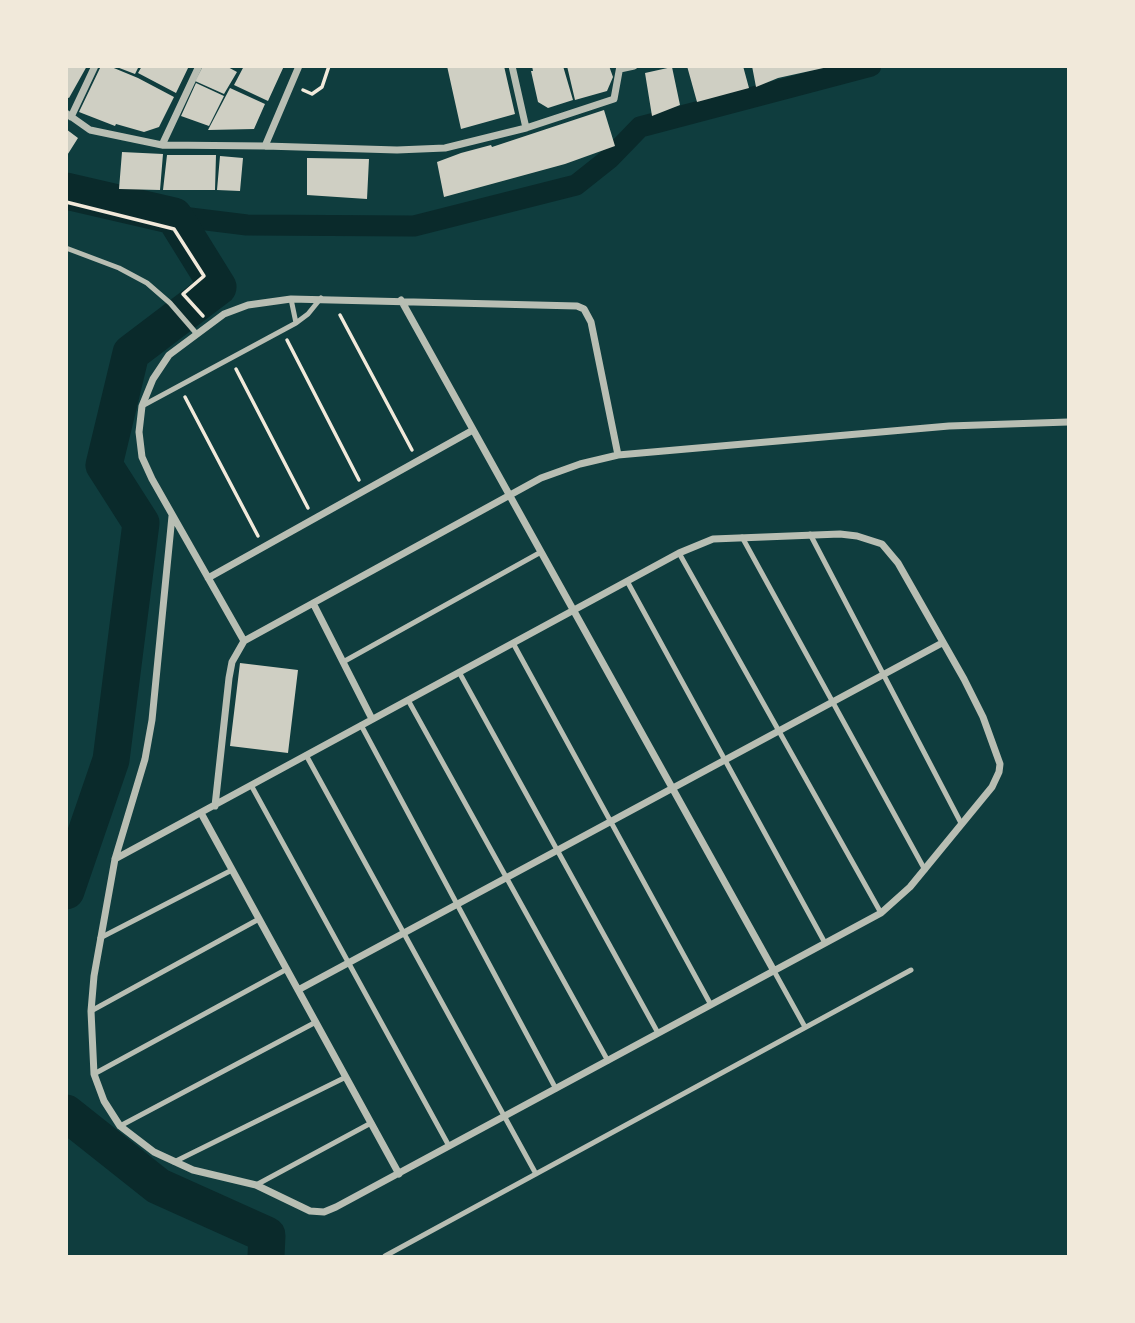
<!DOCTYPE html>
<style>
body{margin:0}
#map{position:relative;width:1135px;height:1323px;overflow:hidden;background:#0f3d3e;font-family:"DejaVu Sans",sans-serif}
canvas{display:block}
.frame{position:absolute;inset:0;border:68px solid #f1e9da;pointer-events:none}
</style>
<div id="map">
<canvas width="1135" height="1323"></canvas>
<div class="frame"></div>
</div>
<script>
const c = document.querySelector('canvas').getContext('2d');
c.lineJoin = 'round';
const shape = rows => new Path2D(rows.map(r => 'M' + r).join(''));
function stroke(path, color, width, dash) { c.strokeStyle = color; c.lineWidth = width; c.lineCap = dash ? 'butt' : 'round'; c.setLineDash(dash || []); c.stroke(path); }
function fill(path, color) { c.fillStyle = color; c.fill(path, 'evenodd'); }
const canal = shape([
 [174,216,247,225,414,226,576,185,610,158,640,127,871,66]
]);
const river = shape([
 [66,191,174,216,218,287,131,353,104,465,141,523,111,760,66,891],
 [66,1113,158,1186,267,1235,266,1256]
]);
const building = shape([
 [66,66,87,66,69,98,66,97],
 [101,66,109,66,138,78,174,97,159,127,144,132,116,124,115,126,79,112],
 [114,66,139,66,135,74],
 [142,66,189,66,176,93,138,73],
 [203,66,226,66,237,72,224,94,195,81],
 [244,66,284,66,268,101,234,85],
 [447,66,504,66,515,114,461,129],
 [532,66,563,66,573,100,548,108,538,102,531,71,533,71],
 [567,66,609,66,613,77,607,91,575,100],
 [687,66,743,66,749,88,697,102],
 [752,66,828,66,828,67,778,78,756,87],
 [672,67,680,105,652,116,645,73],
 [196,83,224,96,209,126,181,116],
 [230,88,265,104,254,129,208,130],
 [604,110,615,146,565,164,444,197,437,162,461,153,491,145,492,147],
 [66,129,78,138,66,157],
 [122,152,163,154,160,190,119,189],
 [167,155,216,155,215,190,163,190],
 [220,156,243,158,240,191,217,190],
 [307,158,369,159,367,199,307,195],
 [240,663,298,670,288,753,230,746]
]);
const path = shape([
 [303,90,312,94,322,87,329,66],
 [66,202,174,229,204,276,183,294,203,316],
 [340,315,412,450],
 [287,340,359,480],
 [236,369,308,508],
 [185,397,258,536]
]);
const service = shape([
 [66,248,119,268,147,283,170,303,196,333],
 [291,299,296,323],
 [142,406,296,323,308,314,321,298],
 [810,534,961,823],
 [742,537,925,870],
 [679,553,881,913],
 [627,581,825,943],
 [513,643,711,1005],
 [343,662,541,552],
 [459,672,658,1033],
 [408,700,608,1061],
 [361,725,556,1089],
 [306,755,536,1174],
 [251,785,449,1146],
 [100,938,232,870],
 [774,971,805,1027],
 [91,1011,259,919],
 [94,1074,287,969],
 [120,1126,316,1022],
 [174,1162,346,1077],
 [256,1185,371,1123],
 [385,1256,911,970]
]);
const minor = shape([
 [512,66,526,128],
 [620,69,634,66],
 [66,113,90,130,162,145,265,146,397,150,445,148,526,128,614,99,620,66],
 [71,117,95,66],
 [162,145,199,66],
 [265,146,299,66],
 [401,300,774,971],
 [208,578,473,430],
 [313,603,372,719],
 [244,641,152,479,142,457,139,432,142,406,153,379,169,355,224,314,248,305,291,299,577,306,584,309,591,322,618,455],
 [215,806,229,678,232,662,244,641,541,478,580,464,618,455,949,426,1068,422],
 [201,813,399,1174],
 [115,859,679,553,713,539,840,534,857,536,882,544,898,563,964,679,983,717,1000,764,999,772,992,787,910,887,881,913,336,1207,324,1212,310,1211,256,1185,193,1170,154,1152,120,1126,104,1101,94,1074,91,1011,94,976,115,859,145,759,152,720,172,516],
 [298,990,942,643]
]);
stroke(canal, '#0a2a2b', 21);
stroke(river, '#0a2a2b', 37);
fill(building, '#cfcfc3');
stroke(path, '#f1e9da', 3.5);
stroke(service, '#b8beb3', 5);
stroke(minor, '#b8beb3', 7);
</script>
